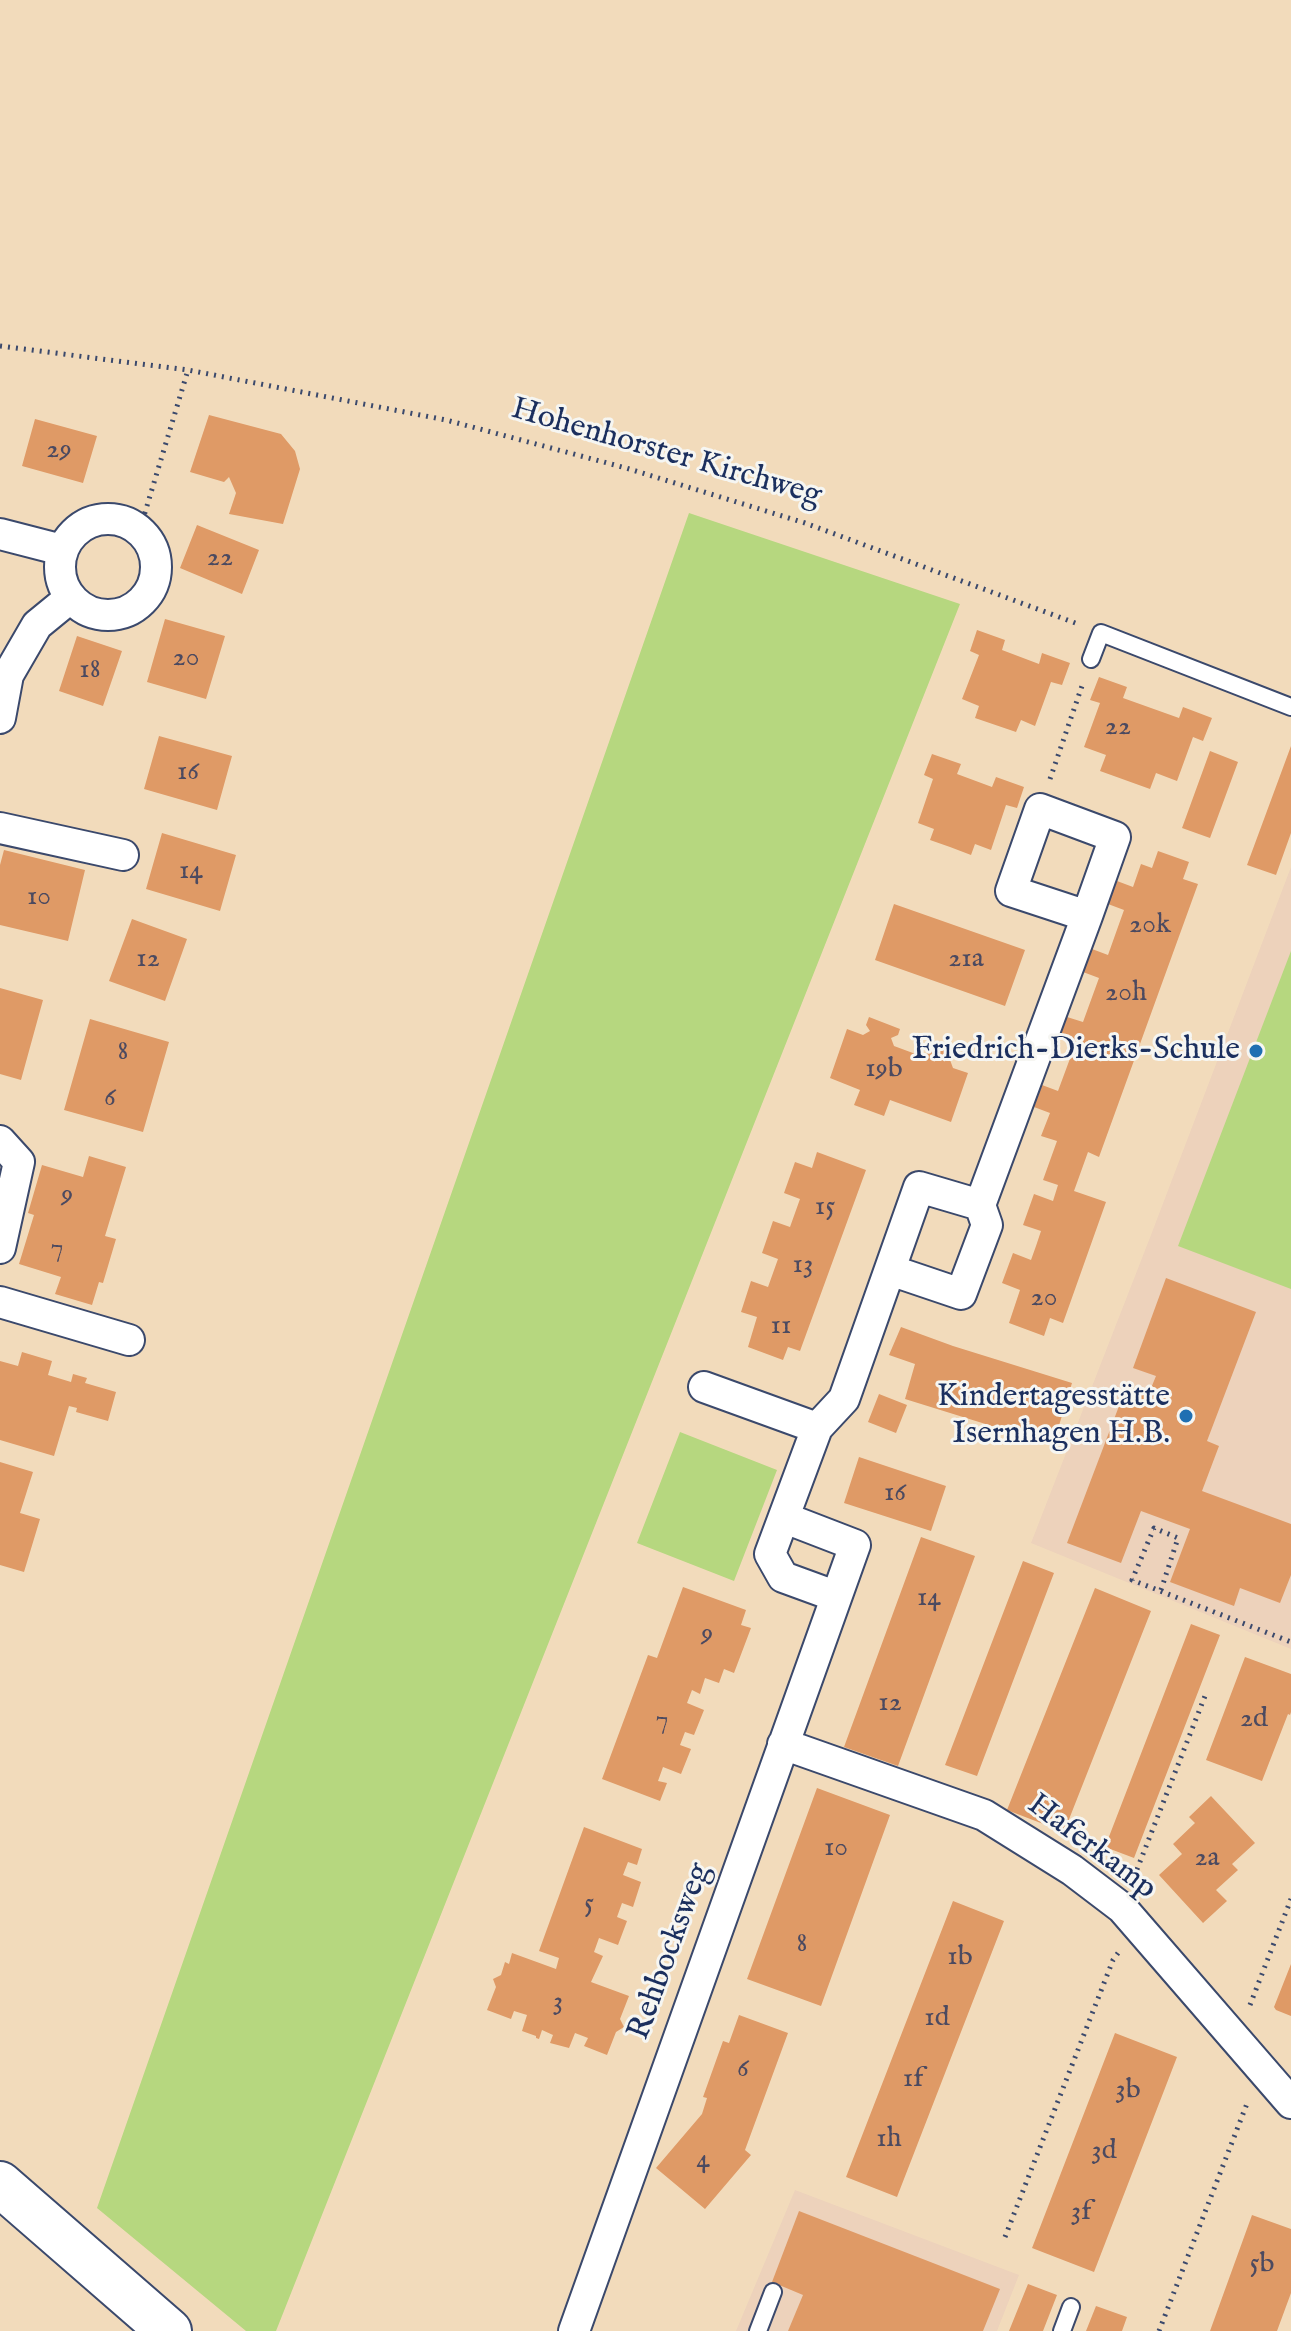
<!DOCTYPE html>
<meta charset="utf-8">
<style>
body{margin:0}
canvas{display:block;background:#f2dbbb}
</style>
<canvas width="1291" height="2331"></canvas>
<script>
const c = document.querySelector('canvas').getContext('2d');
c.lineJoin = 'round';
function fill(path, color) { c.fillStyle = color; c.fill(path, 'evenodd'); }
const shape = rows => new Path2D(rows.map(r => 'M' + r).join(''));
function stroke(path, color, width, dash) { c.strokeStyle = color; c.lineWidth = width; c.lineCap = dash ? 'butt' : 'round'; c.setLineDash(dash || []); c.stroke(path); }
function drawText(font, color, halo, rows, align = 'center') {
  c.font = font + ' "IM FELL English",serif'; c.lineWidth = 6; c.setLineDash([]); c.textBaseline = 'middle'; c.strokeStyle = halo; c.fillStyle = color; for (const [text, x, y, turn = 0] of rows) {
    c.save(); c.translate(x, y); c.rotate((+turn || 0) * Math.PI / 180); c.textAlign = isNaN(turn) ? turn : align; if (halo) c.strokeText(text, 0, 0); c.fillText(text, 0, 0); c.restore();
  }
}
const built = shape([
 [1291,867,1291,1649,1031,1543,1151,1235],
 [795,2190,1019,2275,997,2331,736,2331]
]);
const green = shape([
 [689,513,960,604,276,2331,246,2331,97,2208],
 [1291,951,1291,1289,1178,1246],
 [680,1432,777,1470,734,1581,637,1543]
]);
const building = shape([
 [209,415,281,434,295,451,300,469,283,524,229,514,236,493,229,477,224,482,190,472],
 [35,419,97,436,83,483,22,466],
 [197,525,259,550,242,594,180,568],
 [165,619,225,636,206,699,147,682],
 [977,630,1005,640,1002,650,1039,664,1042,653,1070,663,1062,685,1051,682,1035,726,1021,720,1016,732,975,718,979,706,962,699,979,655,970,651],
 [77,636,122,651,103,706,59,691],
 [1099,677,1127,687,1123,698,1179,718,1183,707,1212,718,1203,741,1193,737,1177,781,1156,773,1150,789,1100,771,1106,755,1084,747,1100,703,1090,700],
 [159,736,232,756,217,810,144,789],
 [1291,746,1291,833,1276,875,1247,865],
 [1210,751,1238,762,1210,838,1182,828],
 [932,754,961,764,957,774,992,787,996,777,1024,787,1017,808,1006,805,991,850,975,844,971,855,950,847,930,840,934,829,918,823,933,779,924,775],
 [162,833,236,855,220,911,146,889],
 [4,850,85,870,68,941,0,925,0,865],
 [1158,851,1189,862,1183,879,1198,884,1099,1157,1088,1152,1074,1191,1106,1202,1063,1323,1050,1318,1044,1336,1009,1323,1020,1290,1002,1283,1013,1253,1031,1260,1036,1246,1041,1231,1023,1225,1034,1194,1053,1201,1058,1185,1043,1180,1057,1141,1041,1136,1050,1113,1034,1107,1042,1085,1058,1091,1075,1045,1059,1039,1067,1017,1083,1022,1099,978,1083,972,1087,961,1092,949,1108,955,1124,910,1108,904,1117,881,1133,887,1141,864,1152,868],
 [894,904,1025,950,1005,1006,875,960],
 [132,919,187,939,165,1001,109,981],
 [0,988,43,1000,21,1080,0,1074],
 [869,1017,900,1029,898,1035,891,1038,894,1046,921,1056,928,1053,925,1046,928,1039,959,1051,957,1057,950,1060,953,1068,968,1073,951,1122,890,1100,884,1116,854,1105,860,1090,830,1078,847,1029,863,1035,870,1031,866,1025],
 [90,1019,169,1042,143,1132,64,1110],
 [817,1152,866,1170,800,1351,788,1347,783,1360,748,1347,757,1317,741,1312,751,1281,768,1287,778,1259,762,1253,773,1221,790,1227,800,1199,784,1193,795,1162,812,1168],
 [89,1156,126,1167,105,1236,116,1239,103,1283,99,1282,92,1305,55,1294,61,1277,19,1264,34,1215,28,1213,42,1165,83,1177],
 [1166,1278,1256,1312,1207,1441,1219,1446,1202,1491,1291,1524,1291,1575,1280,1603,1240,1588,1234,1606,1170,1582,1190,1529,1141,1511,1121,1563,1067,1543,1127,1385,1149,1393,1156,1376,1133,1368],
 [901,1327,953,1346,1072,1383,1053,1445,905,1399,915,1364,889,1355],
 [22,1352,52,1361,48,1375,71,1382,73,1374,87,1378,85,1383,116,1392,108,1421,76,1412,77,1408,69,1406,54,1456,0,1440,0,1361,18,1366],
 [879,1394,907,1405,896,1433,868,1422],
 [859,1457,946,1486,931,1531,844,1503],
 [0,1462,33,1472,20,1513,40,1519,24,1572,0,1565],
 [921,1537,975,1556,898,1766,844,1747],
 [1023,1561,1054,1573,977,1776,945,1765],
 [683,1587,746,1610,741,1625,751,1628,734,1673,724,1669,719,1683,705,1678,700,1694,692,1690,687,1703,704,1710,694,1735,685,1732,680,1745,691,1749,681,1774,663,1767,658,1781,667,1783,660,1801,602,1779,648,1655,657,1658],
 [1095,1588,1151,1611,1064,1832,1007,1810],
 [1191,1624,1220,1635,1134,1858,1105,1847],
 [1245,1657,1291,1674,1291,1712,1290,1715,1288,1714,1262,1781,1206,1760],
 [817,1788,890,1815,821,2006,747,1979],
 [1211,1796,1255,1843,1232,1864,1238,1870,1216,1890,1227,1901,1203,1923,1159,1875,1182,1854,1173,1844,1195,1823,1189,1817],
 [584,1827,642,1849,637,1865,628,1862,623,1875,641,1882,633,1907,622,1903,617,1917,627,1921,618,1945,599,1938,594,1952,603,1956,591,1982,629,1996,620,2019,624,2027,616,2032,607,2055,584,2046,588,2038,575,2033,569,2048,550,2043,553,2035,542,2030,539,2039,536,2038,536,2036,522,2031,527,2015,514,2011,511,2019,487,2010,496,1987,493,1979,501,1975,505,1962,509,1964,512,1953,556,1969,559,1958,539,1951],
 [953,1901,1004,1921,897,2197,846,2177],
 [1291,1964,1291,2016,1276,2010,1274,2007],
 [739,2015,788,2033,745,2150,751,2155,705,2209,656,2168,702,2114,707,2098,703,2097,723,2041,729,2043],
 [1115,2033,1177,2057,1094,2272,1032,2248],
 [799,2211,1000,2289,983,2331,788,2331,803,2295,772,2282],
 [1252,2215,1291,2229,1291,2293,1277,2331,1210,2331],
 [1028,2284,1057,2295,1043,2331,1009,2331],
 [1096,2306,1127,2317,1122,2331,1086,2331]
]);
const path = shape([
 [0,346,188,370,446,420,626,468,805,523,1078,624],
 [140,529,188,370],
 [1050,779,1083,683],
 [1161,1590,1178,1538,1154,1528,1132,1580,1291,1642],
 [1134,1877,1205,1696],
 [1250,2005,1291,1899],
 [1005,2237,1113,1960,1118,1953],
 [1159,2331,1248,2101]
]);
const service = shape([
 [1091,659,1101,633,1291,707],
 [758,2331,773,2292],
 [1062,2331,1071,2307]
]);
const minor = shape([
 '60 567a48 48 0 1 1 96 0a48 48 0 1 1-96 0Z',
 [0,534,62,550],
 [0,718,8,675,37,625,70,598],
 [0,828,123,855],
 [0,1141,19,1162,0,1248],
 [890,1270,961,1294,987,1225,980,1205,1087,916,1115,837,1040,809,1011,891,1087,916],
 [0,1302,129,1340],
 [704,1387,817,1428],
 [835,1596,783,1577,770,1554,817,1428,844,1399,919,1187,980,1205],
 [783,1744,984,1815,1072,1870,1122,1908,1291,2103],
 [574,2331,855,1545,785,1518]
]);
const secondary = shape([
 [0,2184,169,2331]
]);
const markers = [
 [1256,1051,8,"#1f6fb2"],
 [1186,1416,8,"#1f6fb2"]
];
const numberNames = [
 ["29",59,451],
 ["22",220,559],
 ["20",186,659],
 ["18",90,671],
 ["22",1118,728],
 ["16",188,773],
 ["14",191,872],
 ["10",39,898],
 ["20k",1150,926],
 ["12",148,960],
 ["21a",966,960],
 ["20h",1126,994],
 ["8",123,1053],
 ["19b",884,1070],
 ["6",110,1099],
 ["9",67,1196],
 ["15",825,1208],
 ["7",57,1249],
 ["13",803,1266],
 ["20",1044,1299],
 ["11",781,1327],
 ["16",895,1494],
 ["14",929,1599],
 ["9",707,1635],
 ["12",890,1704],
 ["2d",1254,1720],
 ["7",662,1721],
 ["10",836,1849],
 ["2a",1207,1859],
 ["5",589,1905],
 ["8",802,1945],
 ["1b",960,1958],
 ["3",558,2003],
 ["1d",937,2019],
 ["6",743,2070],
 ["1f",913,2080],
 ["3b",1128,2091],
 ["1h",889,2140],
 ["3d",1104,2152],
 ["4",703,2161],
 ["3f",1081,2213],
 ["5b",1262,2265]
];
const streetNames = [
 ["Hohenhorster Kirchweg",666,454,16],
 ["Haferkamp",1091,1848,37],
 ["Rehbocksweg",671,1952,-70]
];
const poiNames = [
 ["Friedrich-Dierks-Schule",1240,1051],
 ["Kindertagesstätte",1170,1398],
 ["Isernhagen H.B.",1170,1435]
];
fill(built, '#edd2bb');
fill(green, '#b6d77f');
fill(building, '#df9a66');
stroke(service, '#3b496c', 20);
stroke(minor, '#3b496c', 34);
stroke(secondary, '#3b496c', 48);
stroke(path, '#3b496c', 5, [2, 6]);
stroke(service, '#fff', 16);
stroke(minor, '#fff', 30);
stroke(secondary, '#fff', 44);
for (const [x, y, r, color] of markers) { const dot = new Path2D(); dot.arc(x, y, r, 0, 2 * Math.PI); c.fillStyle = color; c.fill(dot); stroke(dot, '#f6f6f2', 3); }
drawText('28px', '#4c4a60', null, numberNames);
drawText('32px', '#1b2f5e', '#f6f6f2', streetNames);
drawText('32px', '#1b2f5e', '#f6f6f2', poiNames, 'right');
</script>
